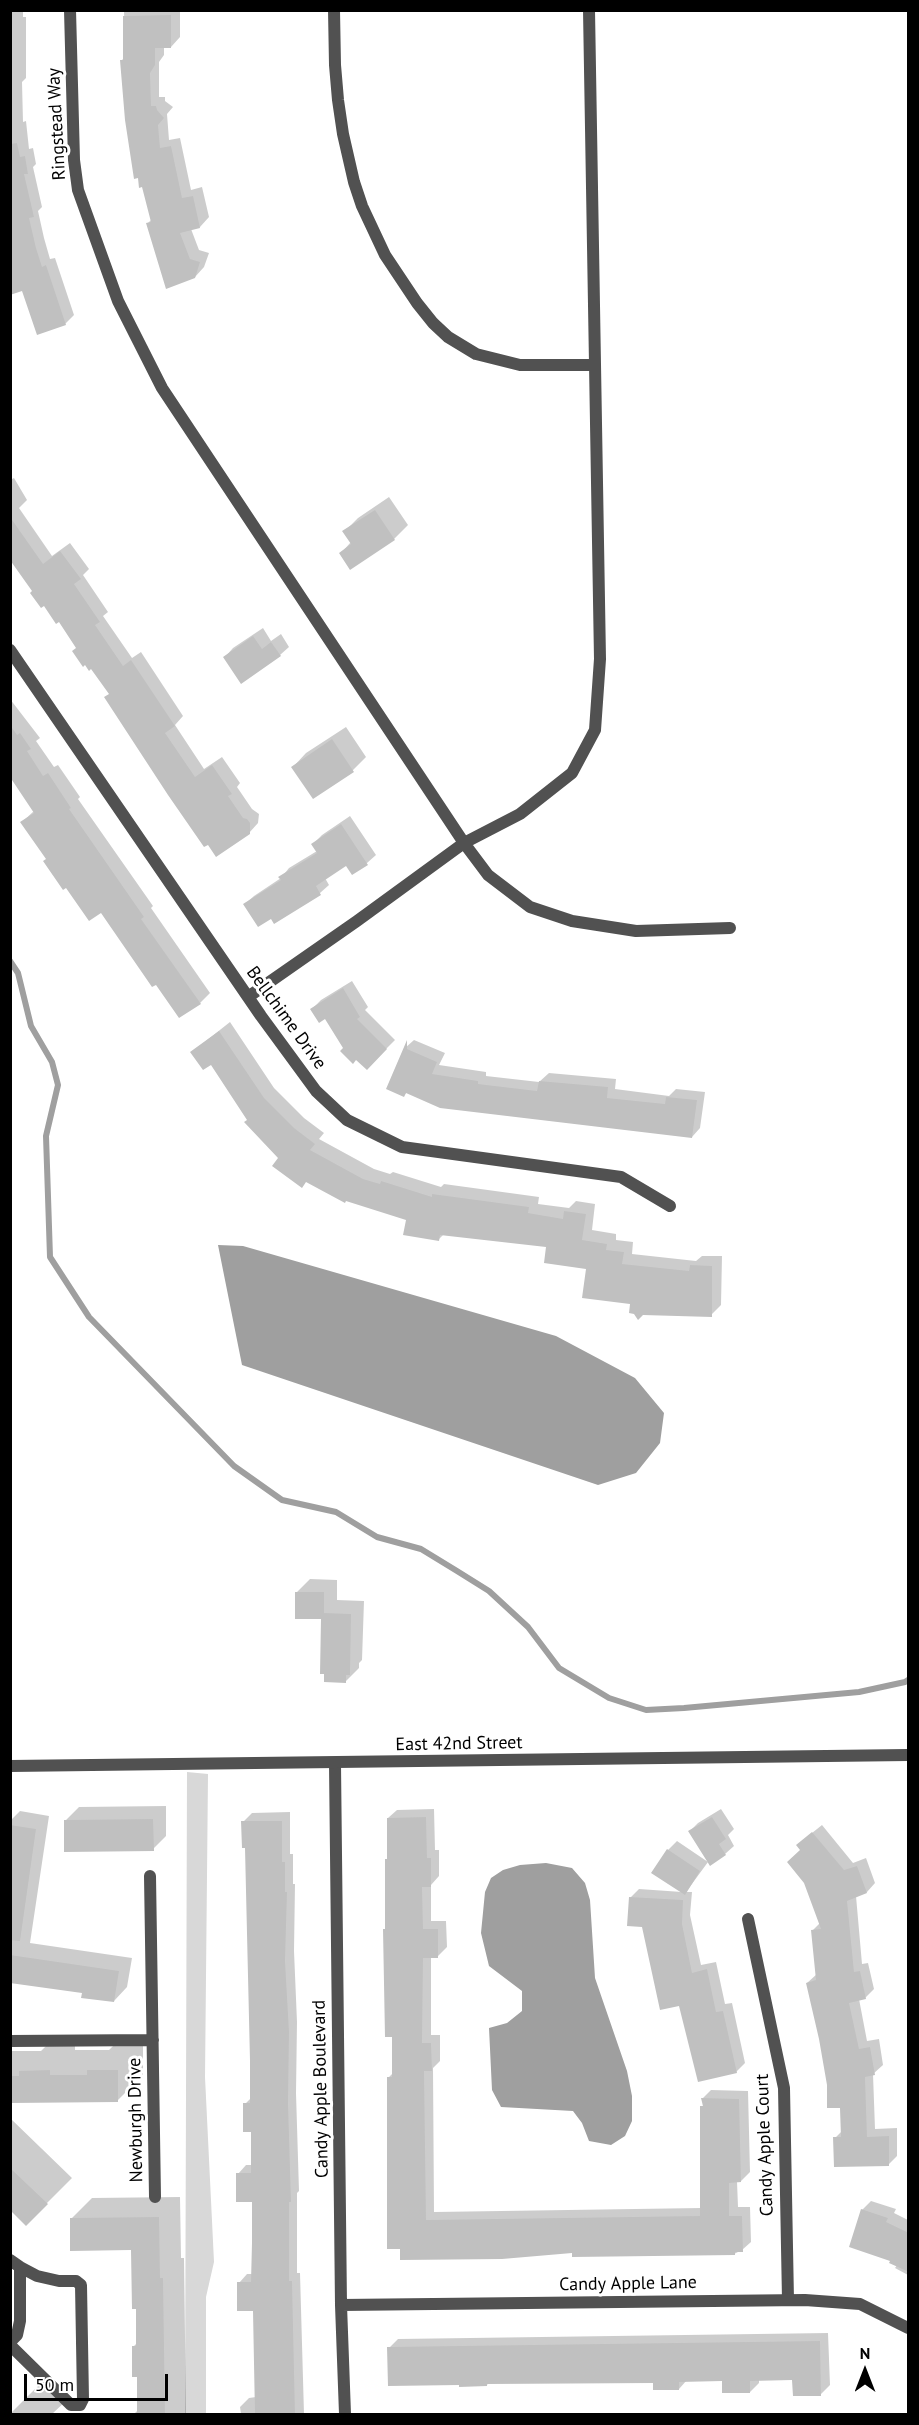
<!DOCTYPE html>
<style>
body{margin:0}
#map{position:relative;width:919px;height:2425px;overflow:hidden;background:#fff;font-family:"PT Sans",sans-serif}
canvas{display:block}
.frame{position:absolute;inset:0;border:12px solid #000;pointer-events:none}
.north{position:absolute;left:835px;top:2341px;width:60px;height:60px;-webkit-text-stroke:4px #fff;paint-order:stroke;rotate:0deg;font-size:16px;font-weight:700;line-height:24px;text-align:center;color:#000}
.north::after{content:'';display:block;margin:auto;width:21px;height:27px;background:#000;clip-path:polygon(50% 0,100% 100%,50% 72%,0 100%)}
.scale{position:absolute;left:24px;top:2374px;width:144px;height:27px;box-sizing:border-box;border:3px solid #000;border-top:0;padding-left:8px;font-size:18px;line-height:21px;white-space:nowrap;color:#000;-webkit-text-stroke:4px #fff;paint-order:stroke}
</style>
<div id="map">
<canvas width="919" height="2425"></canvas>
<div class="frame"></div>
<div class="north">N</div>
<div class="scale">50 m</div>
</div>
<script>
const c = document.querySelector('canvas').getContext('2d');
c.lineJoin = 'round';
function fill(path, color) { c.fillStyle = color; c.fill(path, 'evenodd'); }
const shape = rows => new Path2D(rows.map(r => 'M' + r).join(''));
function stroke(path, color, width, dash) { c.strokeStyle = color; c.lineWidth = width; c.lineCap = dash ? 'butt' : 'round'; c.setLineDash(dash || []); c.stroke(path); }
function drawText(font, color, halo, rows, align = 'center') {
  c.font = font + ' "PT Sans",sans-serif'; c.lineWidth = 6; c.setLineDash([]); c.textBaseline = 'middle'; c.strokeStyle = halo; c.fillStyle = color; for (const [text, x, y, turn = 0] of rows) {
    c.save(); c.translate(x, y); c.rotate((+turn || 0) * Math.PI / 180); c.textAlign = isNaN(turn) ? turn : align; if (halo) c.strokeText(text, 0, 0); c.fillText(text, 0, 0); c.restore();
  }
}
const green = shape([
 [187,1772,208,1774,205,2077,214,2262,206,2297,206,2414,185,2414]
]);
const water = shape([
 [218,1245,243,1246,556,1336,635,1378,664,1413,660,1443,636,1473,598,1485,242,1365],
 [546,1863,572,1868,585,1883,590,1900,595,1978,627,2071,632,2096,632,2121,625,2136,611,2145,589,2141,582,2123,573,2111,501,2107,492,2090,489,2028,507,2023,522,2011,522,1991,489,1966,481,1933,485,1892,491,1878,503,1870,520,1865]
]);
const shadow = shape([
 [10,10,23,10,23,17,26,17,26,78,22,82,23,122,26,121,29,149,33,148,36,164,33,167,42,207,38,211,44,238,50,259,55,258,74,315,65,324,23,289,10,293],
 [124,10,180,10,180,37,171,47,164,47,164,55,159,62,159,97,165,97,165,101,173,107,167,114,169,140,180,138,191,190,202,187,209,217,200,227,191,229,199,250,209,253,204,267,195,277,147,224,152,219,121,61,125,57],
 [14,478,27,500,19,508,52,556,70,543,89,569,83,575,108,612,103,616,132,658,141,652,183,716,175,725,204,769,222,757,240,783,237,787,252,809,259,814,258,823,249,833,110,693,59,620,10,557,10,480],
 [389,497,408,525,394,539,351,568,341,553,351,542,344,532,358,518],
 [263,628,271,641,281,634,289,647,280,655,225,657,233,648],
 [10,699,40,738,36,741,54,767,58,765,80,797,78,799,153,906,151,908,210,993,200,1003,156,982,101,911,48,859,22,822,34,811,10,775],
 [346,727,366,757,353,770,313,797,293,767,306,753],
 [350,816,376,855,367,863,347,864,325,878,329,885,320,893,272,917,245,904,254,896,281,878,289,868,317,851,313,844,322,835],
 [352,981,368,1007,365,1010,395,1040,367,1068,345,1048,325,1017,312,1009,321,1000],
 [230,1022,274,1088,304,1118,324,1133,319,1139,374,1169,390,1174,393,1172,441,1187,444,1184,539,1197,538,1204,569,1208,576,1201,595,1204,592,1230,616,1234,616,1240,633,1242,632,1254,696,1261,702,1256,722,1256,721,1305,711,1315,631,1303,587,1267,548,1246,444,1234,439,1239,408,1219,347,1199,280,1158,248,1120,211,1063,192,1052],
 [414,1040,445,1053,439,1065,486,1072,486,1076,539,1082,549,1073,616,1079,615,1089,669,1096,676,1089,705,1092,700,1128,692,1137,407,1092,404,1095,405,1048],
 [310,1579,337,1580,337,1600,364,1601,362,1660,359,1663,359,1668,346,1681,322,1618,297,1592],
 [166,1806,166,1836,153,1849,65,1821,79,1807],
 [434,1809,435,1850,439,1850,439,1876,431,1885,431,1921,446,1921,447,1947,438,1956,431,1956,431,2035,440,2035,440,2061,433,2068,434,2212,701,2208,703,2098,711,2090,748,2091,750,2172,741,2181,737,2181,738,2207,750,2207,751,2242,742,2250,734,2254,573,2251,402,2258,388,2078,394,2072,386,1928,388,1818,397,1810],
 [721,1809,734,1829,728,1835,734,1846,725,1854,690,1831,698,1823],
 [20,1811,49,1816,30,1943,132,1958,127,1987,114,2001,84,1992,10,1982,10,1821],
 [290,1812,290,1854,293,1854,293,1884,295,1884,294,1951,297,2022,296,2093,299,2191,297,2193,297,2273,300,2273,304,2414,241,2414,240,2407,249,2398,256,2397,255,2309,239,2283,247,2274,253,2274,253,2201,238,2174,246,2165,253,2165,253,2130,245,2104,252,2097,247,1846,243,1822,252,1813],
 [822,1825,853,1863,866,1858,875,1883,867,1892,856,1896,862,1964,868,1963,874,1989,865,1998,859,1999,867,2041,879,2039,883,2065,873,2074,875,2129,897,2128,897,2156,888,2165,835,2138,842,2131,841,2106,828,2085,821,2039,807,1983,817,1974,813,1930,821,1922,802,1850,807,1837],
 [677,1841,708,1862,686,1892,692,1892,690,1915,701,1965,716,1962,725,2004,732,2003,745,2063,736,2072,680,2004,630,1898,639,1889,682,1892,668,1850],
 [75,2045,75,2050,109,2050,114,2045,143,2045,143,2075,118,2100,10,2102,10,2051,41,2051,46,2046],
 [10,2118,72,2178,26,2224,10,2207],
 [180,2197,181,2258,184,2258,186,2414,134,2414,139,2409,138,2376,133,2347,138,2342,133,2249,71,2219,92,2198],
 [871,2201,896,2209,894,2213,908,2220,908,2275,895,2268,897,2265,862,2210],
 [828,2333,830,2385,821,2394,794,2379,759,2380,759,2383,750,2392,723,2379,687,2380,679,2389,654,2381,489,2382,487,2385,389,2348,398,2339],
 [45,2379,67,2400,52,2414,10,2414]
]);
const stream = shape([
 [10,961,18,973,31,1026,52,1062,58,1085,46,1136,50,1257,89,1317,234,1466,282,1500,336,1512,377,1537,421,1549,457,1571,489,1591,528,1627,559,1668,609,1698,646,1710,684,1708,859,1692,905,1682,908,1680]
]);
const building = shape([
 [171,15,171,48,155,48,155,65,150,73,151,106,156,106,157,110,164,118,158,125,160,148,171,146,182,198,193,196,200,228,180,233,190,259,200,262,195,278,166,289,146,223,151,222,142,187,139,188,138,178,134,179,125,120,120,60,123,60,123,16],
 [17,143,20,157,25,156,28,174,24,174,34,217,29,218,36,248,42,267,46,265,66,325,37,335,22,291,10,295,10,144],
 [375,510,395,540,350,570,339,553,351,544,342,531],
 [10,517,43,564,60,551,81,579,74,584,100,622,95,625,123,666,131,660,175,726,165,733,195,777,212,765,232,794,228,796,243,818,247,819,250,823,250,834,216,857,208,845,204,847,168,795,104,697,109,694,91,669,89,671,85,665,83,667,72,651,76,648,59,622,56,624,44,606,41,608,30,593,32,591,10,560],
 [253,636,262,649,271,642,281,656,241,684,223,657],
 [10,725,17,735,20,733,31,749,27,751,43,776,48,773,71,808,69,809,144,917,141,919,201,1004,179,1018,156,985,152,987,101,913,89,921,66,888,63,890,43,861,46,859,20,822,34,813,10,777],
 [332,739,354,772,313,799,291,767],
 [341,824,368,865,352,875,346,866,316,886,321,895,274,924,271,919,258,927,243,904,281,880,278,877,317,853,311,844],
 [343,988,360,1017,357,1019,387,1049,367,1070,356,1060,353,1064,340,1051,343,1048,325,1019,319,1023,310,1009],
 [219,1031,264,1098,294,1128,315,1144,310,1150,363,1179,380,1184,381,1181,432,1197,432,1194,529,1207,528,1213,563,1219,564,1211,586,1214,582,1240,607,1244,606,1250,624,1252,622,1264,689,1271,690,1265,712,1266,712,1317,643,1315,638,1320,634,1314,629,1313,630,1304,582,1298,586,1269,544,1263,546,1247,440,1235,439,1241,403,1235,406,1220,346,1201,345,1203,306,1182,302,1188,272,1166,278,1158,244,1122,247,1120,211,1065,203,1070,190,1052],
 [407,1040,407,1049,437,1062,432,1074,478,1081,478,1084,537,1091,539,1081,608,1087,607,1098,665,1104,666,1097,697,1100,692,1138,440,1108,406,1093,404,1097,386,1089],
 [295,1592,324,1592,324,1613,351,1614,350,1675,346,1675,346,1683,324,1682,324,1674,320,1674,321,1619,295,1619],
 [426,1817,427,1858,431,1858,431,1887,422,1887,423,1929,438,1929,438,1958,423,1958,422,2043,431,2043,432,2071,424,2071,426,2220,700,2216,700,2106,703,2106,701,2098,739,2099,741,2182,729,2183,729,2216,742,2216,743,2252,735,2252,735,2255,572,2257,572,2253,502,2259,400,2260,400,2249,387,2249,387,2077,392,2077,392,2037,385,2037,383,1929,385,1929,385,1859,387,1859,387,1818],
 [712,1817,726,1839,719,1844,726,1855,710,1866,688,1831],
 [153,1819,154,1851,64,1852,64,1820],
 [241,1821,282,1821,282,1862,285,1862,285,1892,287,1892,285,1961,289,2032,288,2103,291,2202,289,2202,289,2281,292,2281,295,2415,255,2415,253,2311,237,2311,237,2282,251,2282,252,2243,252,2202,236,2202,236,2173,251,2173,251,2132,243,2132,243,2103,250,2103,250,2061,245,1848,242,1848],
 [10,1825,36,1829,20,1941,10,1940],
 [812,1832,844,1870,857,1866,867,1893,847,1901,854,1972,860,1971,866,1999,849,2003,859,2049,870,2047,875,2075,865,2077,867,2137,889,2136,889,2166,834,2167,833,2137,841,2137,840,2108,827,2108,827,2085,819,2039,806,1983,816,1980,811,1930,821,1929,804,1883,787,1862,800,1850,796,1845],
 [667,1849,700,1871,685,1895,651,1873],
 [629,1897,683,1900,682,1924,692,1973,707,1969,716,2012,723,2011,737,2073,698,2082,679,2006,660,2010,642,1927,627,1926],
 [10,1955,119,1971,114,2002,81,1998,82,1993,10,1983],
 [50,2070,50,2075,87,2075,87,2070,118,2070,118,2102,10,2103,10,2076,19,2076,19,2071],
 [10,2168,48,2204,26,2226,10,2210],
 [861,2209,888,2218,886,2222,909,2233,909,2272,889,2263,890,2261,849,2247],
 [159,2217,160,2278,163,2278,165,2415,137,2415,137,2377,132,2377,132,2346,136,2346,136,2309,132,2309,131,2250,70,2251,70,2218],
 [820,2341,821,2396,793,2396,792,2380,750,2381,750,2393,722,2393,722,2381,679,2382,679,2390,653,2390,653,2383,487,2384,487,2386,459,2387,459,2385,388,2386,387,2347]
]);
const minor = shape([
 [70,10,74,160,78,190,118,301,162,388,464,843,357,921,248,997],
 [334,10,335,65,338,100,343,134,354,182,362,206,385,255,417,303,433,323,448,337,476,354,520,365,595,365],
 [589,10,600,659,595,730,572,773,520,814,464,843,488,875,530,907,572,921,636,931,730,928],
 [10,650,261,1016,316,1091,347,1120,402,1147,621,1177,670,1206],
 [335,1764,341,2305,345,2414],
 [150,1876,155,2197],
 [748,1919,784,2088,788,2300],
 [10,2041,153,2040],
 [10,2260,20,2267,20,2321,17,2335,10,2342],
 [341,2305,805,2300,860,2304,908,2328],
 [10,2345,71,2405,80,2405,83,2399,81,2285,76,2281,59,2281,37,2276,20,2267]
]);
const tertiary = shape([
 [10,1766,908,1755]
]);
const streetNames = [
 ["Ringstead Way",57,124,-93],
 ["Bellchime Drive",286,1018,54],
 ["East 42nd Street",459,1744,-1],
 ["Candy Apple Boulevard",321,2089,-91],
 ["Newburgh Drive",136,2120,-91],
 ["Candy Apple Court",765,2145,-92],
 ["Candy Apple Lane",628,2284,-1]
];
fill(green, '#d8d8d8');
fill(water, '#9f9f9f');
fill(shadow, '#0003');
stroke(stream, '#9f9f9f', 6);
fill(building, '#c0c0c0');
stroke(minor, '#515151', 12);
stroke(tertiary, '#515151', 12);
drawText('18px', '#000', '#fff', streetNames);
</script>
